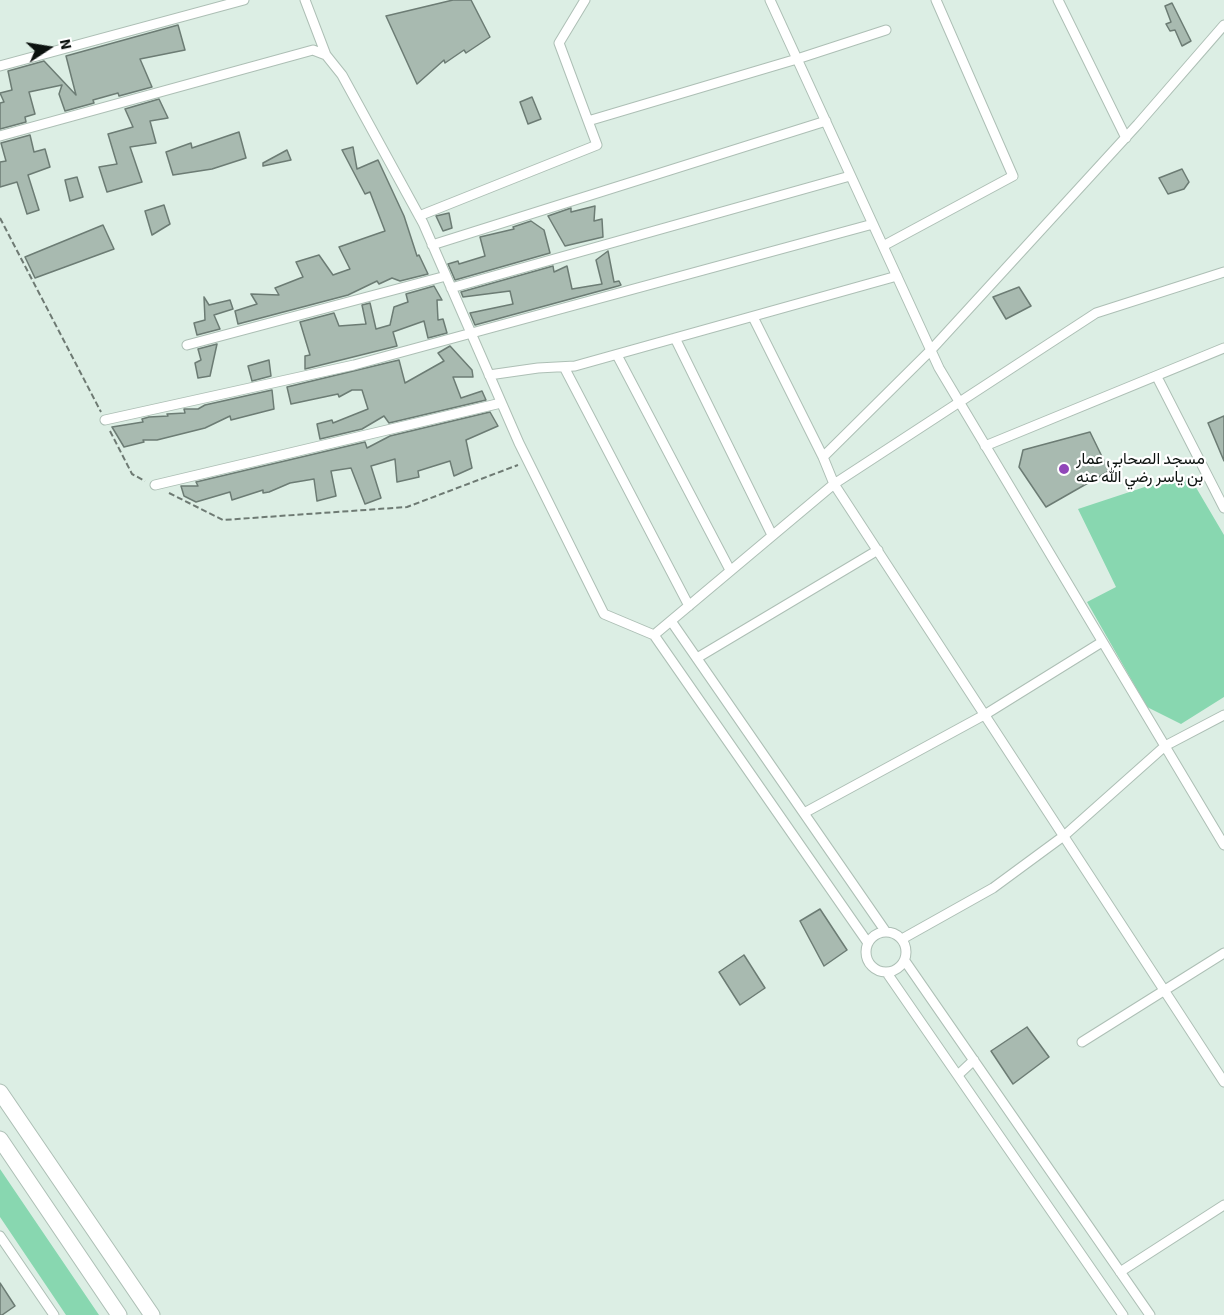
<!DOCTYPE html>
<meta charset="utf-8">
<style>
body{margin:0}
#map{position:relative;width:1224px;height:1315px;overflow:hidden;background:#dceee4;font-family:"Source Sans 3",sans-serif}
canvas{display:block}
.north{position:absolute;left:18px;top:18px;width:60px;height:60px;-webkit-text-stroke:4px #fff;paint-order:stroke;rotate:78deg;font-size:16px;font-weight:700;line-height:24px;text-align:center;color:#0c120f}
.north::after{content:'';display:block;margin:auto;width:21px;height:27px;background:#0c120f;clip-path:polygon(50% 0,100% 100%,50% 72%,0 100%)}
</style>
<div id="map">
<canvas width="1224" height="1315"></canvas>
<div class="north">N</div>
</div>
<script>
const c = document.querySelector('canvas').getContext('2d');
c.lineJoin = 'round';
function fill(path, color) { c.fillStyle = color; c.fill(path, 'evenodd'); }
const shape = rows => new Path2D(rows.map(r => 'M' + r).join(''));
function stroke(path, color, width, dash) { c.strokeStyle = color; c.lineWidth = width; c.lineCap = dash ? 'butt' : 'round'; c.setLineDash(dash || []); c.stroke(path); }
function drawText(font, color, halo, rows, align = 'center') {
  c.font = font + ' "Source Sans 3",Vazirmatn,sans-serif'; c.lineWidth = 4.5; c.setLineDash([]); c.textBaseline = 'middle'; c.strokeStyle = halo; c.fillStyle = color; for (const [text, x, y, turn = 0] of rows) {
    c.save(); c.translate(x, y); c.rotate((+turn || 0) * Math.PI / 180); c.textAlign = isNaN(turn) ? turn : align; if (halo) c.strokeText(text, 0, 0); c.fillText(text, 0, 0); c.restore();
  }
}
const green = shape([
 [1178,476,1194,484,1224,535,1224,697,1181,724,1147,707,1087,602,1116,587,1078,509],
 [0,1169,99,1315,66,1315,0,1217]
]);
const building = shape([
 [453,0,471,0,490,37,466,53,464,50,445,63,444,60,417,84,386,16,453,0],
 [1172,3,1191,41,1182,46,1175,30,1170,31,1166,24,1171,22,1165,6,1172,3],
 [178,25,185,50,140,59,152,87,119,96,118,93,93,100,94,103,65,111,59,94,62,85,29,92,35,114,25,117,26,122,0,129,0,103,4,102,0,93,12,90,8,71,44,61,76,95,66,56,178,25],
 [532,97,541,119,528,124,520,102,532,97],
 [159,99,168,118,150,121,156,143,130,147,142,182,107,192,99,167,117,164,108,134,133,127,125,109,159,99],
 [239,132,246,158,212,169,173,175,166,152,191,143,192,148,239,132],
 [30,135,34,152,45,149,50,167,28,175,39,210,27,214,17,182,0,187,0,162,6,161,1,143,30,135],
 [353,147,357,169,378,160,404,216,417,256,419,255,428,274,400,281,392,278,379,284,377,281,348,295,238,324,235,311,257,304,251,294,279,295,275,288,303,277,296,262,319,255,333,275,350,269,339,247,385,231,370,192,365,194,342,150,353,147],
 [287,150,291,160,263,166,263,163,287,150],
 [1182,169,1189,182,1184,189,1168,194,1159,178,1182,169],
 [77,177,83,197,70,201,65,180,77,177],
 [164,205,170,224,152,235,145,211,164,205],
 [595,206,594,221,602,219,603,237,565,246,548,216,571,208,571,212,595,206],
 [449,213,452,228,443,231,436,216,449,213],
 [531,221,544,230,550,253,455,280,448,264,458,261,459,264,485,256,480,237,514,229,513,227,531,221],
 [103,225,114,249,35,278,25,257,103,225],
 [608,251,614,282,619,281,621,285,618,286,475,325,470,313,513,304,510,291,463,297,461,292,553,266,554,272,567,266,572,289,602,284,596,260,608,251],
 [434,286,442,300,437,300,438,320,443,319,447,333,428,338,424,321,393,332,397,346,305,369,305,356,310,355,300,322,334,313,339,326,366,324,362,305,370,303,376,329,390,325,394,307,408,302,406,294,434,286],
 [1019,287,1031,306,1006,319,993,297,1019,287],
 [204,297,209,305,230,300,233,309,214,315,220,329,197,335,194,323,205,320,204,297],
 [217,344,210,376,198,378,195,363,201,360,198,349,217,344],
 [450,346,472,370,473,377,453,377,461,398,482,391,486,400,389,423,384,416,362,429,320,439,317,424,332,420,333,423,368,409,362,390,352,390,339,397,338,394,291,404,287,387,399,360,405,383,444,361,438,353,450,346],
 [269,360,271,376,252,381,248,366,269,360],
 [272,390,274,409,231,420,230,416,205,428,157,440,143,440,144,442,124,447,112,427,143,422,142,419,149,417,168,416,167,414,185,413,184,409,198,409,205,405,272,390],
 [490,412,498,426,466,440,472,468,454,476,450,461,418,471,419,477,397,482,395,459,371,466,381,498,365,504,351,468,331,471,336,496,317,501,314,479,290,483,269,492,263,493,263,490,232,500,230,492,196,502,184,496,181,486,198,486,196,482,365,442,367,448,390,436,490,412],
 [1224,416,1224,461,1208,423,1224,416],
 [1090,432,1109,471,1046,507,1019,467,1023,450,1090,432],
 [820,909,847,950,824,966,800,921,820,909],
 [744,955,765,988,740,1005,719,972,744,955],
 [1027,1027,1049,1057,1013,1084,991,1051,1027,1027],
 [0,1283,15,1306,2,1315,0,1315,0,1283]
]);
const path = shape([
 [0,218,101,412],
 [110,431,132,474,145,481],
 [169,493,223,520,407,507,518,465]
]);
const minor = shape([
 [305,0,326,55],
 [770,0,939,368,1224,845],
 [1058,0,1126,138],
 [1224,25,1138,124,931,350,823,457,834,484,1224,1082],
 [0,66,244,0],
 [588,121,797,59,886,30],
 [0,136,313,50,326,55,342,75,423,223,519,443,604,614,654,635,868,943],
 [419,216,597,145,559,43,585,0],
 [432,245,826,121],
 [883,246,1013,176,936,0],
 [451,288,850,176],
 [753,317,823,457],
 [675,338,772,535],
 [187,345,446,276],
 [617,355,730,570],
 [564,367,689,606],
 [489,375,538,368,575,366,897,276],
 [1157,377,1224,508],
 [105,420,354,365,873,224],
 [985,446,1224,348],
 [155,485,501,403],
 [671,621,886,932],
 [654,635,834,484,1096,313,1224,272],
 [697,658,878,550],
 [804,813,986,714,1102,642],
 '866 952a20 20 0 1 1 40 0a20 20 0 1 1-40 0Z',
 [902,939,993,888,1065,835,1165,746,1224,715],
 [905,961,1150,1315],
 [887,973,1123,1315],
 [1082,1042,1224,953],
 [958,1075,974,1060],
 [0,1236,54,1315],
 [1120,1272,1224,1205]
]);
const primary = shape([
 [0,1092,152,1315],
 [0,1139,119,1315]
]);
const markers = [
 [1064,469,6,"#9147b9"]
];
const poiNames = [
 ["مسجد الصحابي عمار",1076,460],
 ["بن ياسر رضي الله عنه",1076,478]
];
fill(green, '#88d7b0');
fill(building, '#a8bab0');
stroke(building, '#6c7c74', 1.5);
stroke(minor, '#adbfb5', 11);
stroke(primary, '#adbfb5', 17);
stroke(path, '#6e7a73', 2, [6, 3]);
stroke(minor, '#fff', 9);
stroke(primary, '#fff', 15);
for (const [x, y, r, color] of markers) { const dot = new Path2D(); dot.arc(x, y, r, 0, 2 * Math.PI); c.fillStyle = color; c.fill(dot); stroke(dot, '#fff', 2); }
drawText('16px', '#0c120f', '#fff', poiNames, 'left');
</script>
